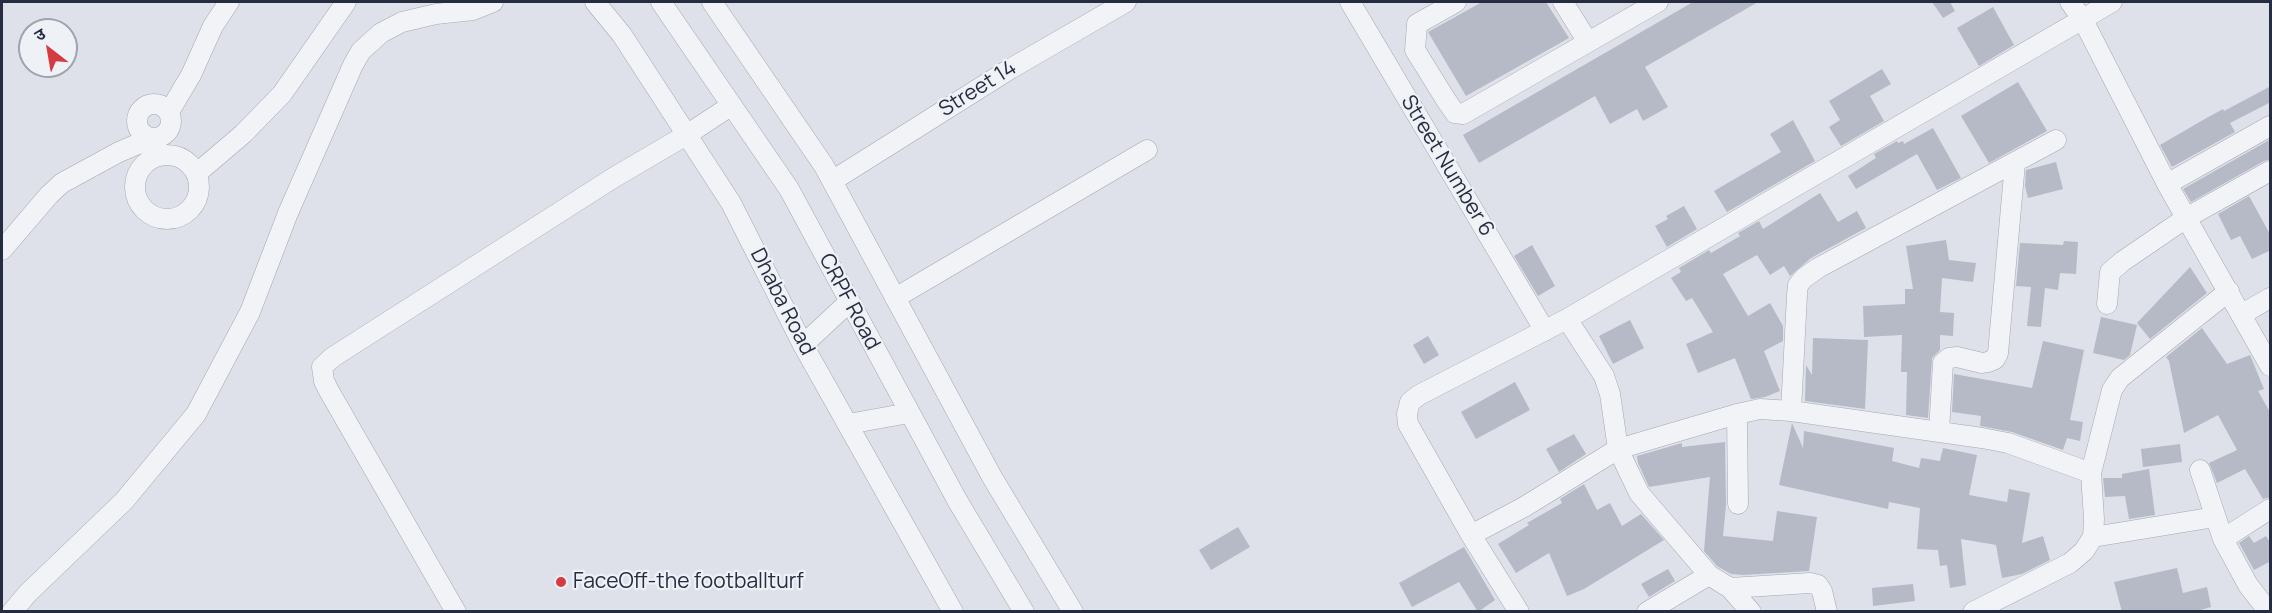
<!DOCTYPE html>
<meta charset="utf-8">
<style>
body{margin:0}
#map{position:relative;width:2272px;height:613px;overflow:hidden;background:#dee1e9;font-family:Manrope,"Noto Sans Devanagari",sans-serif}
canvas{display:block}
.frame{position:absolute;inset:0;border:3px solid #262d41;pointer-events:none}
.north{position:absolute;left:18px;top:18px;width:60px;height:60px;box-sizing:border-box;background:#eef1f6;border:2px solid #9ea3ae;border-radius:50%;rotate:329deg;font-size:16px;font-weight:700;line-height:24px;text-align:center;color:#262d41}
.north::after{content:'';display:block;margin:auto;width:21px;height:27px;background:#d73b42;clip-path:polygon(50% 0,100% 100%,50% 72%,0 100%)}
</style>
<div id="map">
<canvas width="2272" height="613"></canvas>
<div class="frame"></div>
<div class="north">उ</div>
</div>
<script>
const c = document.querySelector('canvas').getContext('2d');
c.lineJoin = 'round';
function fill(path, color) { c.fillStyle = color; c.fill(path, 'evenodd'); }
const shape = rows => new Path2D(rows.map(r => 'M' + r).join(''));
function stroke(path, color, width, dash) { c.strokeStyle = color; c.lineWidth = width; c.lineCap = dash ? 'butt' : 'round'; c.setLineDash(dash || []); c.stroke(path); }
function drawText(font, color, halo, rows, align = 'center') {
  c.font = font + ' Manrope,sans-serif'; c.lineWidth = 4.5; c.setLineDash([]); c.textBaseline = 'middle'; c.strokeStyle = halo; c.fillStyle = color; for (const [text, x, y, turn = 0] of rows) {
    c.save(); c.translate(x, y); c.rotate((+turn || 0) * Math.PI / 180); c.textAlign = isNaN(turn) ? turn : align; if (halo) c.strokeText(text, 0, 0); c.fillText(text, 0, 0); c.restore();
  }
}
const building = shape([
 [1482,2,1546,2,1569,38,1466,96,1428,32],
 [1693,2,1758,2,1645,67,1668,107,1643,121,1637,109,1610,124,1595,96,1479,163,1463,135],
 [1932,2,1950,2,1955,11,1943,18],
 [1993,7,2014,45,1979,66,1957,28],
 [1882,69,1891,84,1870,96,1884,121,1841,146,1829,127,1840,120,1829,101],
 [2018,82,2047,131,1989,163,1961,116],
 [2271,86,2271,102,2230,123,2235,132,2172,167,2160,145,2203,120,2223,109,2224,111],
 [1793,120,1815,161,1727,212,1714,191,1781,152,1770,134],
 [1933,128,1961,178,1937,190,1917,154,1856,189,1848,176,1876,158,1874,154,1897,141,1898,143,1903,141,1904,144],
 [2271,139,2271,159,2264,161,2191,202,2183,189],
 [2056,162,2063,189,2028,198,2025,186,2026,170],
 [1820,193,1838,222,1857,211,1866,228,1811,258,1790,276,1784,266,1770,275,1757,255,1723,274,1748,316,1770,303,1783,326,1783,341,1764,351,1780,391,1765,397,1751,399,1735,358,1698,373,1686,344,1713,332,1692,298,1686,301,1671,278,1681,272,1679,268,1709,250,1711,253,1740,236,1738,233,1759,221,1763,229],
 [2249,196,2271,236,2271,250,2252,259,2240,236,2231,240,2218,214],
 [1684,206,1697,229,1667,247,1655,226,1668,219,1666,216],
 [1946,240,1949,260,1976,263,1973,282,1942,278,1940,312,1954,313,1953,336,1940,335,1940,350,1932,358,1928,418,1906,415,1907,372,1901,372,1902,335,1864,337,1863,306,1905,304,1905,289,1913,289,1906,246],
 [2064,241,2078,242,2076,274,2060,273,2058,290,2045,288,2041,327,2027,326,2031,287,2016,286,2020,243,2063,245],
 [1532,245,1555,286,1538,296,1514,256],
 [2190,267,2207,293,2150,339,2137,323],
 [2101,317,2137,325,2130,355,2124,360,2093,353],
 [1630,320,1644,348,1613,364,1599,336],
 [2202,328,2227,364,2250,355,2264,389,2258,391,2271,414,2271,497,2263,499,2245,469,2217,483,2209,463,2237,450,2218,415,2184,433,2169,361,2166,357],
 [1428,336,1439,355,1424,364,1413,345],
 [1813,338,1868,340,1865,409,1805,401,1806,365,1812,375],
 [2043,341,2084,350,2070,420,2083,422,2080,441,2067,438,2063,450,2012,432,1980,426,1981,416,1952,412,1954,374,2032,388],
 [1515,382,1530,410,1476,439,1461,412],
 [1792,423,1803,448,1804,431,1894,448,1892,461,1919,468,1921,458,1940,461,1943,448,1977,455,1969,495,2007,502,2009,489,2030,493,2022,543,2043,536,2050,560,2022,574,2002,578,1996,545,1961,539,1966,585,1950,588,1947,565,1940,566,1938,550,1917,549,1920,508,1889,502,1888,509,1779,485],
 [1574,434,1586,454,1559,472,1546,449],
 [1725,442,1726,505,1723,536,1773,541,1777,511,1817,517,1809,571,1743,575,1731,574,1717,566,1704,551,1710,477,1649,487,1638,463,1637,456,1682,443,1682,447],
 [2180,444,2182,462,2143,467,2141,449],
 [2149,469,2155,515,2129,519,2125,496,2105,497,2103,478,2122,478,2122,474],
 [1584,484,1597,510,1610,503,1622,526,1641,514,1664,540,1584,589,1567,596,1549,553,1516,573,1498,544,1529,525,1527,523,1562,503,1560,499],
 [1238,527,1250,547,1211,570,1199,550],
 [2249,536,2254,543,2266,536,2271,544,2271,561,2254,570,2239,543],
 [1464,547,1495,600,1478,612,1459,582,1412,607,1399,583],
 [2177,568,2183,593,2207,587,2211,607,2194,612,2122,612,2114,582],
 [1668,569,1675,581,1649,597,1641,584],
 [1913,584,1915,601,1873,606,1872,588]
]);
const minor = shape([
 [595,2,622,35,731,203,803,345,953,612],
 [661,2,789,189,957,500,1024,612],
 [712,2,824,166,992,477,1073,612],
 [1350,2,1545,331],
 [1456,2,1417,24,1415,50,1446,100,1455,113,1463,114,1658,2],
 [1563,2,1588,42],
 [2070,2,2083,20,2167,184,2270,366],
 '137 121a17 17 0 1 1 34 0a17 17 0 1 1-34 0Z',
 [169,112,191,75,213,26,229,2],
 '135 187a32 32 0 1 1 64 0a32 32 0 1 1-64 0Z',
 [196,174,243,134,282,94,346,2],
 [832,181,1010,69,1126,2],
 [2167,184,2270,126],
 [2,250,49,195,62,183,119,152,152,138],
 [895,298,1147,150],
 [2107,304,2110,272,2123,261,2186,218,2270,171],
 [2242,314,2270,298],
 [1567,319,1604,376,1610,394,1618,449,1639,493,1709,575,1730,588,1751,612],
 [803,345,849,302],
 [1791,411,1797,295,1798,285,1804,278,1818,268,2056,140],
 [1737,414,1738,504],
 [848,424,909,413],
 [1939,431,1943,363,1949,358,1957,357,1982,363,1988,362,1995,359,1998,353,2015,163],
 [2200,470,2223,539,2248,585,2269,612],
 [1471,535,1524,507,1618,449,1737,414,1760,409,1791,411,1982,438,2008,443,2091,473],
 [2093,537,2094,519,2091,473,2112,390,2120,378,2229,291],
 [2223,539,2270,509],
 [1730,588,1810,583,1818,585,1822,591,1827,612],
 [12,612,28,593,124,501,196,414,250,312,288,213,353,65,361,51,381,33,402,22,436,14,473,10,493,2],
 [456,612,329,391,324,381,322,367,333,357,613,178,688,134,732,105],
 [1519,612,1471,535,1408,424,1407,414,1410,402,1419,395,1567,319,2112,2],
 [1647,612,1709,575],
 [1973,612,2070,563,2084,551,2093,537,2215,517]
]);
const markers = [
 [561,582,6,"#d73b42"]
];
const streetNames = [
 ["Street 14",978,89,-32],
 ["Street Number 6",1447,166,59],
 ["Dhaba Road",782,302,63],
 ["CRPF Road",849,302,62]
];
const poiNames = [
 ["FaceOff-the footballturf",573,582]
];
fill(building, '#b5bac6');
stroke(minor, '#a3a7b3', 21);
stroke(minor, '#f1f3f7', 20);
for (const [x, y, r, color] of markers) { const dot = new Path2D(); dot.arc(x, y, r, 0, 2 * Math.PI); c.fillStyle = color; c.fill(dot); stroke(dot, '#eef1f6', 2); }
drawText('21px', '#262d41', '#eef1f6', streetNames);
drawText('21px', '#262d41', '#eef1f6', poiNames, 'left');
</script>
